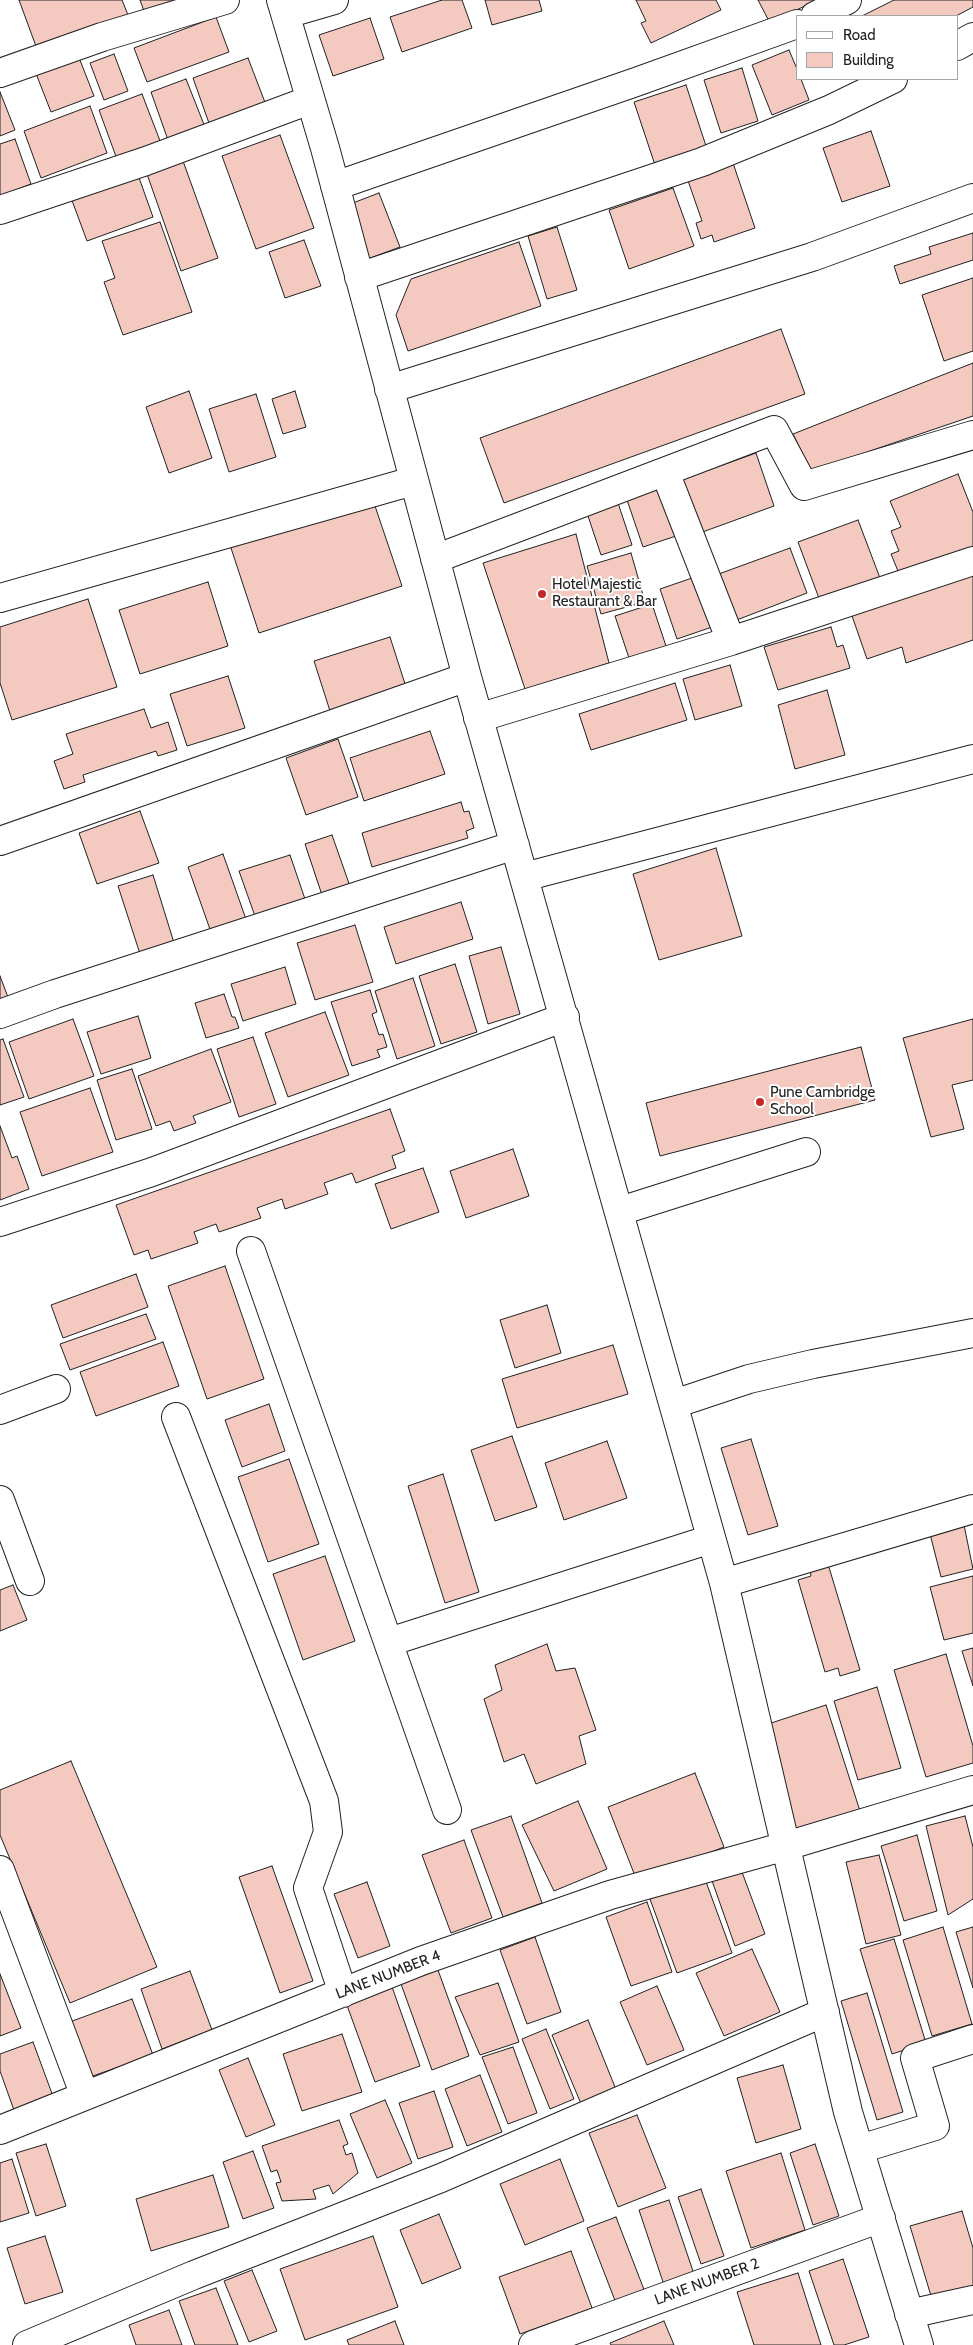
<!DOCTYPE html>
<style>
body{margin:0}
#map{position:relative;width:973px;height:2345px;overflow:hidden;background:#fff;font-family:Cabin,sans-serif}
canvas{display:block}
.legend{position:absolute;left:796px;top:15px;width:162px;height:65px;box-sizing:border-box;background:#fff;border:1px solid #a7a7a7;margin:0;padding:6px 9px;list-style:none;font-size:15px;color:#222}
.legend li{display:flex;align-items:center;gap:10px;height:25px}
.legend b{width:25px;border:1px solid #a7a7a7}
</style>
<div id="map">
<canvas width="973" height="2345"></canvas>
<ul class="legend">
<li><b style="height:6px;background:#fff"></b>Road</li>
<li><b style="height:14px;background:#f3c9c0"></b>Building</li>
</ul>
</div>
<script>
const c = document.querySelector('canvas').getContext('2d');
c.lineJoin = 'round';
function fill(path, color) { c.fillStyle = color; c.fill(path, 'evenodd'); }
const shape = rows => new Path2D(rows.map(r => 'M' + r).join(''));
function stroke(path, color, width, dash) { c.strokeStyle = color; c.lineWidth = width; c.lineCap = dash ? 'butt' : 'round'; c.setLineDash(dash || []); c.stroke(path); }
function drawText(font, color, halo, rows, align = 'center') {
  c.font = font + ' Cabin,sans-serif'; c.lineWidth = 4; c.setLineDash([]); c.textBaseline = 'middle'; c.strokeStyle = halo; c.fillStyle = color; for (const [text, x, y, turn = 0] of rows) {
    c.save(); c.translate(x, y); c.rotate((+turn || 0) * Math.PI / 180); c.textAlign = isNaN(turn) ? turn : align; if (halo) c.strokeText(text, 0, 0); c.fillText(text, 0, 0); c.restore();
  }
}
const building = shape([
 [19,0,122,0,128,15,37,49,19,0],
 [140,0,178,0,144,11,140,0],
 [442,0,462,0,472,28,402,52,390,17,442,0],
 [485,0,539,0,542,11,492,25,485,0],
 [636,0,716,0,721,10,651,43,641,23,646,21,636,0],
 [758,0,817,0,770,23,758,0],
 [894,0,973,0,973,7,956,16,862,16,894,0],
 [216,17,229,52,147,82,134,48,216,17],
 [370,18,384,59,333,76,319,35,370,18],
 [789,50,797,69,797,79,801,79,809,100,772,115,752,65,789,50],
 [114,54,128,91,104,100,90,63,114,54],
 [78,55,94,96,51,112,35,71,78,55],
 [248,58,266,105,210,126,193,78,248,58],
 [742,68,758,121,721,133,704,80,742,68],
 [186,79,205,127,168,140,151,92,186,79],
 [686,85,707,149,655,165,634,102,686,85],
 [0,92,15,130,0,136,0,92],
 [142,94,162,146,118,162,99,110,142,94],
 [90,106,107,153,41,178,24,131,90,106],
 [871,131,890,186,842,202,823,148,871,131],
 [280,135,314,228,256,249,222,156,280,135],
 [15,139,31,184,0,196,0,144,15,139],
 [732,160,755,228,714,242,712,235,701,239,696,223,702,221,686,175,732,160],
 [183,161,218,258,181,271,147,174,183,161],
 [137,172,153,217,87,241,70,195,137,172],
 [673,188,694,246,629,269,609,210,673,188],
 [379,193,400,247,365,260,345,206,379,193],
 [160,222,192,312,123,335,104,282,115,278,102,241,160,222],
 [557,227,577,290,547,299,528,236,557,227],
 [973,233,973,260,900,284,894,266,931,254,929,247,973,233],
 [304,240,321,286,285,298,269,252,304,240],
 [519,242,541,306,408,351,396,315,411,279,519,242],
 [973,278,973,351,944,361,922,295,973,278],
 [781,329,805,394,504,503,480,438,781,329],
 [973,363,973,416,811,471,793,434,973,363],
 [189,391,212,458,169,473,146,407,189,391],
 [295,391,306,427,283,434,272,399,295,391],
 [256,394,276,457,229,472,209,409,256,394],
 [756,453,774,506,697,534,678,481,756,453],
 [958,474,973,512,973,547,900,576,891,554,899,551,891,531,901,527,890,501,958,474],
 [660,481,679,535,643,547,625,494,660,481],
 [371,494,402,586,259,633,229,542,371,494],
 [617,500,632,545,601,555,586,510,617,500],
 [858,520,880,578,820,601,798,542,858,520],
 [576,534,609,663,525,689,483,563,576,534],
 [790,548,807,593,734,621,716,575,790,548],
 [631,553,645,602,601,614,587,566,631,553],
 [973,571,973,640,906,663,902,647,867,659,851,613,973,571],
 [698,576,715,626,677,639,660,589,698,576],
 [208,582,228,646,140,674,119,610,208,582],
 [88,599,117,687,12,720,0,683,0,627,88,599],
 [652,604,667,649,630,661,615,616,652,604],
 [831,627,837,647,843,645,850,668,778,690,764,647,831,627],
 [390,637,406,687,330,711,314,661,390,637],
 [730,665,742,706,695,720,683,679,730,665],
 [228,676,245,728,187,746,170,694,228,676],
 [675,683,687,720,591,750,579,714,675,683],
 [827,690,845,755,795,769,778,705,827,690],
 [144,709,151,728,168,722,177,750,158,756,156,751,83,775,85,782,64,789,54,761,73,754,66,734,144,709],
 [430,731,445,774,364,801,350,758,430,731],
 [338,739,358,797,306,815,286,758,338,739],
 [461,802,464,812,469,811,474,828,466,831,468,838,372,867,362,833,461,802],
 [140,811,159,863,97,884,79,833,140,811],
 [332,835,352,892,324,901,305,844,332,835],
 [716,848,742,936,659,960,633,874,716,848],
 [223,854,247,922,212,935,188,867,223,854],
 [290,855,306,902,256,919,239,871,290,855],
 [153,875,175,946,141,957,118,886,153,875],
 [461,902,473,939,396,964,384,927,461,902],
 [355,925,373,982,315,1000,297,943,355,925],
 [501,947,520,1014,488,1024,469,956,501,947],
 [455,964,477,1032,441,1044,419,976,455,964],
 [285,967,296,1004,243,1021,231,984,285,967],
 [0,976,9,1000,0,1003,0,976],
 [413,978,435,1046,397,1059,375,991,413,978],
 [370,990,377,1012,372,1014,379,1035,383,1034,387,1047,377,1050,380,1057,352,1066,331,1002,370,990],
 [224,994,232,1017,235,1017,239,1028,206,1038,195,1003,224,994],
 [325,1012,349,1075,288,1097,265,1033,325,1012],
 [138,1016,151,1058,101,1074,87,1032,138,1016],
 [73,1019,94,1076,29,1099,9,1042,73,1019],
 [973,1019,973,1080,952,1085,964,1129,931,1137,903,1038,973,1019],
 [253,1037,276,1104,239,1117,217,1049,253,1037],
 [3,1039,24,1097,0,1105,0,1040,3,1039],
 [861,1047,875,1100,660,1156,646,1103,861,1047],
 [211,1049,231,1102,193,1116,196,1123,174,1131,170,1121,156,1126,138,1076,211,1049],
 [132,1069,152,1129,116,1140,97,1080,132,1069],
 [90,1088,113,1152,42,1176,20,1112,90,1088],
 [390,1109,405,1151,392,1156,396,1168,356,1183,352,1173,324,1183,328,1194,285,1209,282,1199,257,1208,261,1218,219,1232,216,1224,194,1232,198,1243,151,1259,148,1250,134,1255,116,1205,390,1109],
 [0,1126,12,1158,17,1156,29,1189,0,1200,0,1126],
 [513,1149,529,1196,466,1218,450,1171,513,1149],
 [423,1168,439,1212,391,1229,375,1184,423,1168],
 [225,1266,264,1379,207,1399,168,1286,225,1266],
 [136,1274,148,1307,63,1338,51,1305,136,1274],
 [547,1305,561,1353,515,1368,500,1320,547,1305],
 [146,1314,156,1339,70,1370,60,1344,146,1314],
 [163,1342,179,1386,96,1416,80,1372,163,1342],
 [613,1345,628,1394,517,1428,502,1379,613,1345],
 [269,1404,285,1451,242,1467,225,1420,269,1404],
 [512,1436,537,1507,495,1521,471,1450,512,1436],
 [751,1439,778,1526,748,1535,721,1448,751,1439],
 [607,1441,627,1498,564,1520,545,1463,607,1441],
 [289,1459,319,1544,268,1562,238,1477,289,1459],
 [443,1474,479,1592,445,1603,408,1486,443,1474],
 [964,1525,973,1569,941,1577,930,1534,964,1525],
 [325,1556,355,1641,303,1660,273,1574,325,1556],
 [828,1564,860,1670,840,1676,838,1668,825,1672,798,1580,811,1576,810,1570,828,1564],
 [973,1576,973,1633,944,1640,930,1587,973,1576],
 [13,1585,27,1620,0,1631,0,1590,13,1585],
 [547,1644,556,1671,575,1668,596,1730,579,1736,586,1764,536,1784,524,1754,504,1762,484,1699,502,1690,495,1665,547,1644],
 [973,1648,973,1686,962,1651,973,1648],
 [946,1654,973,1746,973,1763,926,1777,894,1670,946,1654],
 [877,1687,901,1768,858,1780,834,1701,877,1687],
 [826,1705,860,1811,796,1832,762,1726,826,1705],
 [71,1761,157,1967,70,2003,0,1835,0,1790,71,1761],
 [695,1773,724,1847,637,1881,608,1807,695,1773],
 [578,1801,607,1869,554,1891,522,1825,578,1801],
 [511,1816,542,1903,503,1917,471,1830,511,1816],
 [965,1816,973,1847,973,1899,948,1915,926,1826,965,1816],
 [917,1835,937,1911,904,1921,881,1846,917,1835],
 [464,1840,492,1918,451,1933,422,1855,464,1840],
 [879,1855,901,1935,866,1944,846,1862,879,1855],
 [739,1864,765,1934,735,1946,710,1875,739,1864],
 [272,1866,313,1981,280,1993,239,1877,272,1866],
 [705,1879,732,1953,677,1973,650,1899,705,1879],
 [367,1882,390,1946,358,1958,334,1894,367,1882],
 [647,1902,672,1972,631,1986,606,1917,647,1902],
 [943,1927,972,2024,932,2036,903,1940,943,1927],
 [973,1927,973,1988,956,1932,973,1927],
 [535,1937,561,2012,527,2024,500,1950,535,1937],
 [894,1939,926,2043,892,2054,860,1949,894,1939],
 [752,1949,780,2012,724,2036,696,1973,752,1949],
 [438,1970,469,2056,432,2070,401,1984,438,1970],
 [190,1971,212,2030,162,2049,141,1989,190,1971],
 [0,1974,21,2028,0,2036,0,1974],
 [498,1983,519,2042,480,2055,455,1997,498,1983],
 [391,1984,420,2066,375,2082,345,2000,391,1984],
 [657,1986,684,2050,647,2065,620,2002,657,1986],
 [867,1993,903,2112,877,2120,841,2001,867,1993],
 [132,1999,153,2055,87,2078,67,2023,132,1999],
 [588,2020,617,2092,582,2106,552,2035,588,2020],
 [546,2029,574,2099,550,2109,522,2039,546,2029],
 [342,2034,362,2092,302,2111,283,2054,342,2034],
 [33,2042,54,2099,15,2113,0,2071,0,2054,33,2042],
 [513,2047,537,2113,508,2124,482,2057,513,2047],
 [248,2058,275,2125,246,2137,219,2070,248,2058],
 [783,2065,801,2129,756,2143,737,2078,783,2065],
 [480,2075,502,2132,467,2146,445,2089,480,2075],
 [434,2091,453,2147,418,2159,399,2103,434,2091],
 [385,2100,412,2163,377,2178,350,2114,385,2100],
 [637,2115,666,2188,618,2207,589,2133,637,2115],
 [339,2120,348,2144,343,2146,346,2155,352,2153,358,2173,333,2194,329,2185,313,2190,316,2199,282,2201,276,2183,281,2182,277,2170,271,2172,262,2146,339,2120],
 [46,2144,66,2206,36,2216,16,2153,46,2144],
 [815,2144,839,2216,813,2225,790,2153,815,2144],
 [253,2151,274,2208,243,2219,223,2162,253,2151],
 [781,2153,805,2230,751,2248,726,2171,781,2153],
 [12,2159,29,2213,0,2222,0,2163,12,2159],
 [560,2159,584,2221,525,2245,500,2184,560,2159],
 [213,2175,229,2227,151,2251,136,2199,213,2175],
 [701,2189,724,2256,701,2264,678,2197,701,2189],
 [669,2200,696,2280,666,2291,639,2210,669,2200],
 [962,2211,973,2248,973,2295,934,2306,910,2226,962,2211],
 [439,2214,461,2268,422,2284,400,2230,439,2214],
 [616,2217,648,2300,619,2311,587,2228,616,2217],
 [45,2236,63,2292,25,2304,7,2248,45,2236],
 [373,2236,398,2307,305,2340,280,2269,373,2236],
 [571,2251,592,2308,520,2334,499,2277,571,2251],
 [843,2259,869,2337,844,2345,834,2345,809,2271,843,2259],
 [252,2270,277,2331,249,2342,224,2281,252,2270],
 [798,2273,821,2345,754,2345,737,2292,798,2273],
 [216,2288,238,2345,195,2345,179,2301,216,2288],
 [169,2310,182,2345,136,2345,129,2325,169,2310],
 [395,2321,404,2345,349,2345,347,2340,395,2321],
 [664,2321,674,2345,611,2345,610,2343,664,2321]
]);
const minor = shape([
 [281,0,325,148,467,677,724,1583,973,1509],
 [286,14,334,0],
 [815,16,847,0],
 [957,46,973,37],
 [0,73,102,37,225,0],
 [335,186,636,82,797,24],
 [0,210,146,161,310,100],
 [359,277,702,162,829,110,893,79],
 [389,389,812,257,973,198],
 [665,472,731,641],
 [435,559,774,430,804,486,973,435],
 [0,598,413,481],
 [478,718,731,641,973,561],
 [0,841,467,677],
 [524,877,973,759],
 [0,1014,55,994,515,845],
 [620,1211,806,1152],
 [0,1222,152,1172,565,1017],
 [251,1251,447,1810],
 [674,1404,749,1379,813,1364,973,1333],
 [0,1410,56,1389],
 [176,1417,324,1801,328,1832,308,1888,343,1993],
 [0,1500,30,1581],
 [724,1583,848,2112,919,2345],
 [389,1642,711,1539],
 [0,1870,85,2096],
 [0,2130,421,1961,610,1895,786,1846,973,1790],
 [860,2149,935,2126,915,2058,973,2039],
 [909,2314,973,2300],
 [27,2345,194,2275,441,2178,825,2012],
 [533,2345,881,2218]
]);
const markers = [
 [542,594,5,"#c62828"],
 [760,1102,5,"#c62828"]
];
const poiNames = [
 ["Hotel Majestic",552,585],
 ["Restaurant & Bar",552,602],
 ["Pune Cambridge",770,1093],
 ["School",770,1110]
];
const streetNames = [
 ["LANE NUMBER 4",388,1975,-21],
 ["LANE NUMBER 2",707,2282,-20]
];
fill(building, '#f3c9c0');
stroke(building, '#222', 1);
stroke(minor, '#222', 30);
stroke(minor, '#fff', 28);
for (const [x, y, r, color] of markers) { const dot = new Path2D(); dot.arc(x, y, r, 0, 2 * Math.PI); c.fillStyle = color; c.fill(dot); stroke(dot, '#fff', 2); }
drawText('15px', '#222', '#fff', poiNames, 'left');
drawText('15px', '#222', '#fff', streetNames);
</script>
